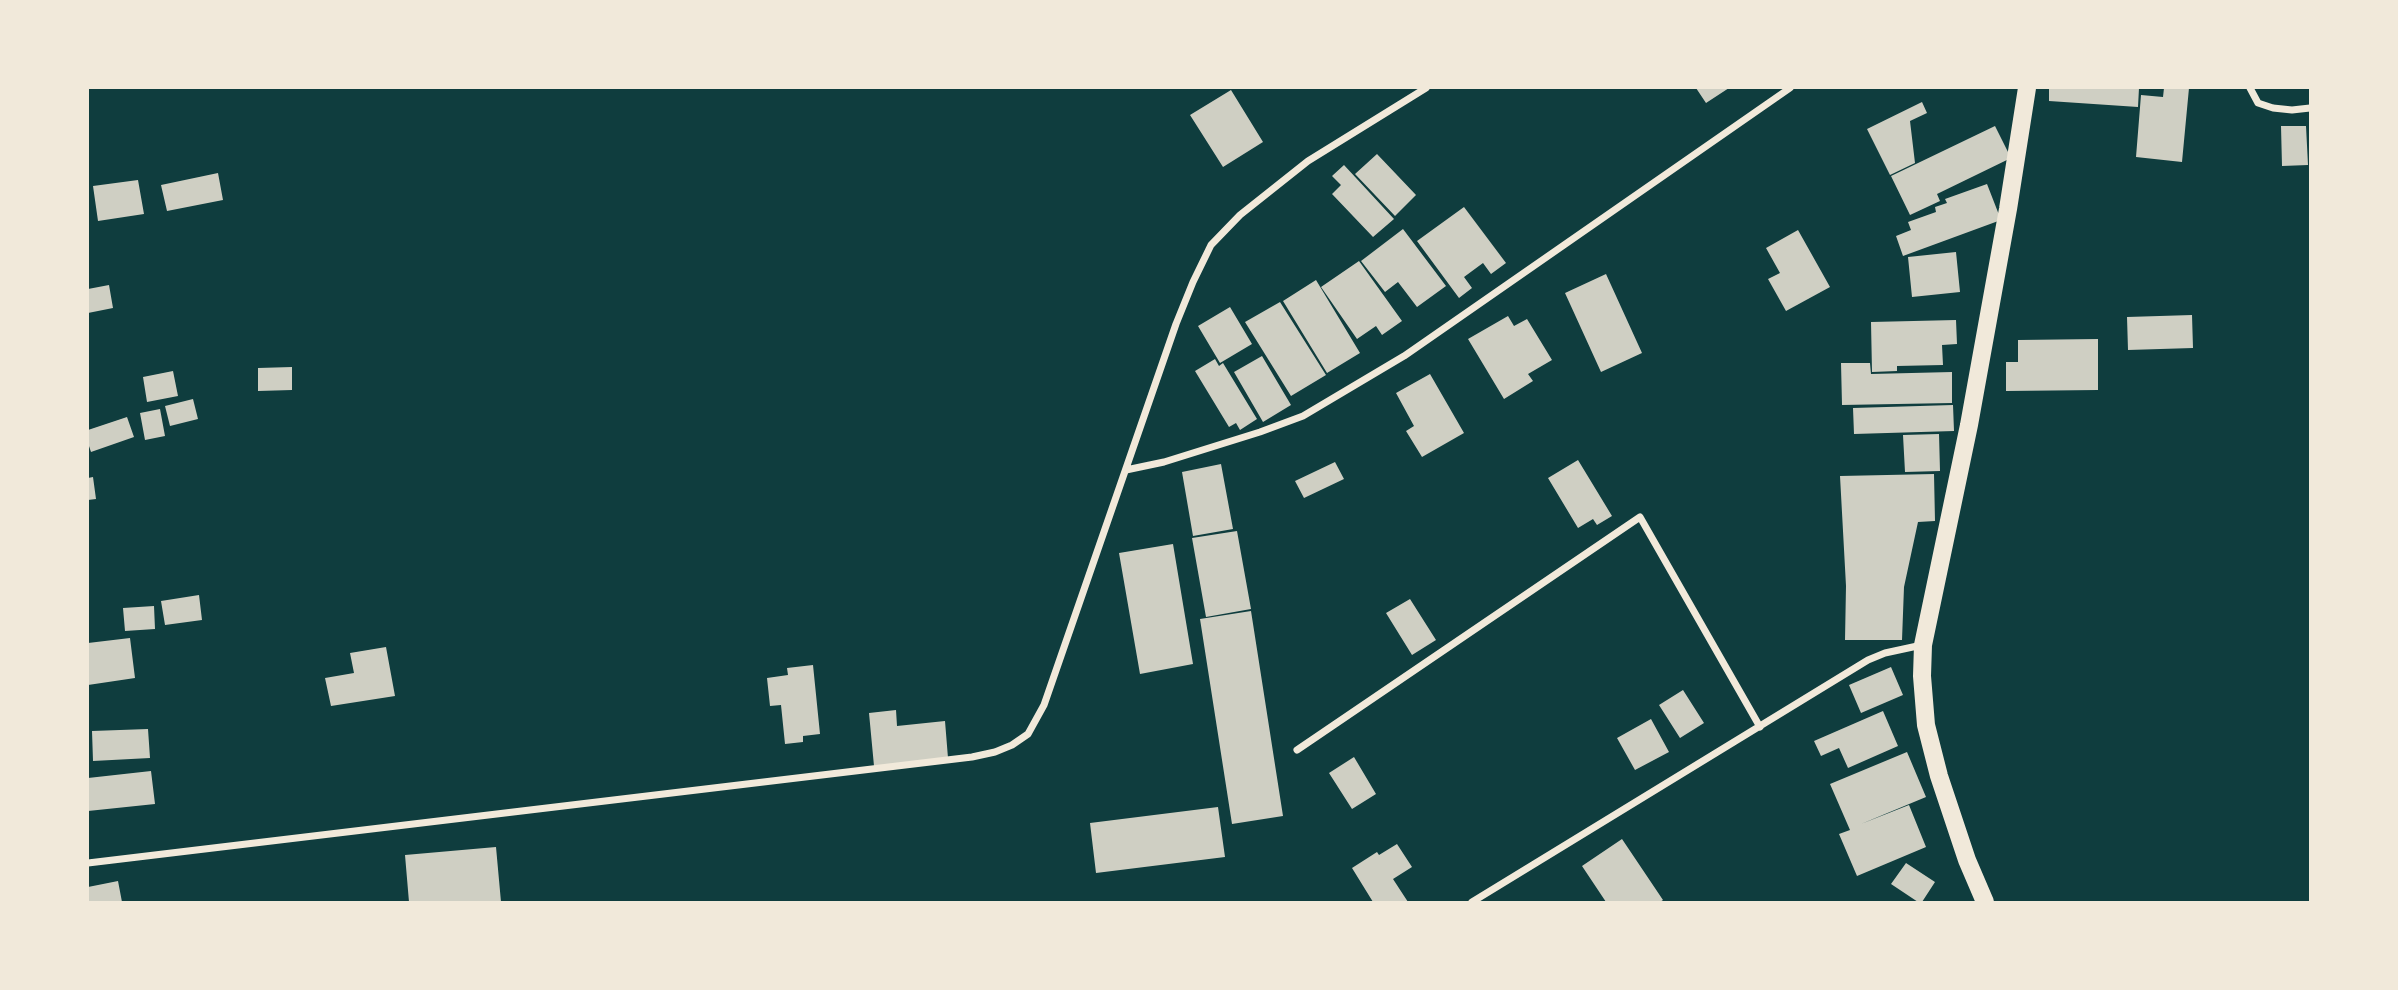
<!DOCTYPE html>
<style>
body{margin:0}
#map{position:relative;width:2398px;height:990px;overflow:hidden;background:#0f3d3e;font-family:Karla,sans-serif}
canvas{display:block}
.frame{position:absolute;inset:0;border:89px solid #f1e9da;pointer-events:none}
</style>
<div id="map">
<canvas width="2398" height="990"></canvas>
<div class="frame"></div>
</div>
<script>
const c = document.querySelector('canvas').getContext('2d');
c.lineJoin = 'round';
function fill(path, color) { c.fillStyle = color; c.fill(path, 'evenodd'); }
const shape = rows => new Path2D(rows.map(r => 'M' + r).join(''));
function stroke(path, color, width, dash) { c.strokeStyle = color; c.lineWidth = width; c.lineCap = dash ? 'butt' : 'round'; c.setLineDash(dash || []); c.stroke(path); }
const building = shape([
 [1696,88,1729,88,1706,103],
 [2049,88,2139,88,2138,107,2049,101],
 [2164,88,2189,88,2182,162,2136,157,2141,95,2163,97],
 [1231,90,1263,142,1223,167,1190,115],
 [1922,102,1927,113,1910,121,1915,163,1890,175,1867,129],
 [1995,126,2011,158,1937,194,1940,201,1910,215,1891,176],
 [2281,126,2306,126,2308,165,2282,166],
 [1377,154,1416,195,1395,216,1355,174],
 [1344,165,1394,219,1373,237,1332,194,1341,185,1332,176],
 [218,173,223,200,167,211,161,185],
 [138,180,144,214,98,221,93,186],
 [1987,184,2001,220,1903,256,1896,236,1911,230,1908,222,1936,212,1935,207,1947,203,1945,199],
 [1464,207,1506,263,1491,274,1483,263,1464,277,1472,288,1459,298,1417,241],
 [1403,229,1446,286,1417,307,1398,282,1385,292,1361,261],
 [1798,230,1830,287,1786,311,1768,279,1780,273,1766,248],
 [1956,252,1960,292,1912,297,1908,257],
 [1359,261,1402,321,1382,335,1376,326,1357,339,1321,287],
 [1606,274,1642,353,1601,372,1565,293],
 [1316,280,1360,353,1327,373,1283,301],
 [109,285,113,308,88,313,88,289],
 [1280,302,1326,375,1291,396,1245,322],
 [1230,307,1252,344,1220,363,1198,326],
 [2192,315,2193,348,2128,350,2127,317],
 [1508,316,1514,326,1527,319,1552,360,1528,374,1533,381,1504,399,1468,339],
 [1956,320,1957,344,1942,345,1943,365,1897,366,1897,371,1872,372,1871,322],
 [2098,339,2098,390,2006,391,2006,362,2018,362,2018,340],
 [1262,356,1291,405,1263,422,1234,372],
 [1215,359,1219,366,1223,363,1257,419,1240,430,1236,423,1229,427,1195,371],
 [1841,363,1870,363,1871,374,1952,372,1952,403,1842,405],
 [292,367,292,390,258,391,258,368],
 [173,371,178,396,147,402,143,377],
 [1430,374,1464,433,1422,457,1406,431,1414,426,1396,393],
 [193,399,198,419,170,426,165,406],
 [1953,405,1954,431,1854,434,1853,408],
 [160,409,165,436,145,440,140,413],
 [127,417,134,437,91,452,88,443,88,430],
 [1939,434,1940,471,1905,472,1903,435],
 [1578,460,1612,516,1597,525,1593,519,1578,528,1548,478],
 [1335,462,1344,479,1304,498,1295,481],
 [1221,464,1233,529,1193,536,1182,472],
 [1934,474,1935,521,1918,522,1904,587,1902,640,1845,640,1846,586,1840,476],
 [93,477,96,499,88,500,88,478],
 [1237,531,1251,609,1206,617,1192,538],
 [1173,544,1193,664,1140,674,1119,553],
 [199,595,202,620,165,625,161,601],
 [1410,599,1436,640,1412,655,1386,613],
 [154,606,155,629,125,631,123,608],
 [1251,611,1283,816,1232,824,1200,619],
 [130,638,135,678,88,685,88,643],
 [386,647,395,696,331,706,325,678,354,673,350,653],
 [813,665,820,734,803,736,803,742,785,744,781,705,770,706,767,678,788,675,787,668],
 [1891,667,1903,695,1861,713,1849,685],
 [1683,690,1704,723,1680,738,1659,705],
 [896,710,897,726,945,721,948,758,874,766,869,713],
 [1883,711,1898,746,1848,768,1839,748,1821,756,1814,741],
 [1651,719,1669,752,1635,770,1617,738],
 [148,729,150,758,93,761,92,731],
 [1907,752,1926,797,1861,824,1909,805,1926,847,1857,876,1839,834,1850,830,1830,784],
 [1354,757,1376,794,1352,809,1329,773],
 [151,771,155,804,88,811,88,778],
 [1218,807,1225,857,1096,873,1090,823],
 [1622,839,1663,900,1660,902,1606,902,1582,866],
 [1397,844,1412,867,1393,879,1408,902,1373,902,1352,868,1377,852,1379,855],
 [496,847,501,902,409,902,405,855],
 [1906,863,1935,882,1922,902,1918,902,1891,884],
 [118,881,122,902,88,902,88,887]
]);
const minor = shape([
 [2250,88,2258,103,2273,108,2292,110,2310,108],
 [1126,470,1164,462,1260,432,1303,416,1404,356,1790,88],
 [1297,750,1640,517,1760,727],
 [88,863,972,757,995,752,1012,745,1028,734,1044,705,1176,324,1193,282,1211,245,1240,215,1308,161,1426,88],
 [1472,902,1868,660,1885,653,1922,645]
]);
const primary = shape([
 [1985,902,1967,860,1939,776,1926,725,1922,676,1923,645,1969,425,2008,209,2027,88]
]);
fill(building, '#cfcfc3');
stroke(minor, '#f1e9da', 7);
stroke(primary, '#f1e9da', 18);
</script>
